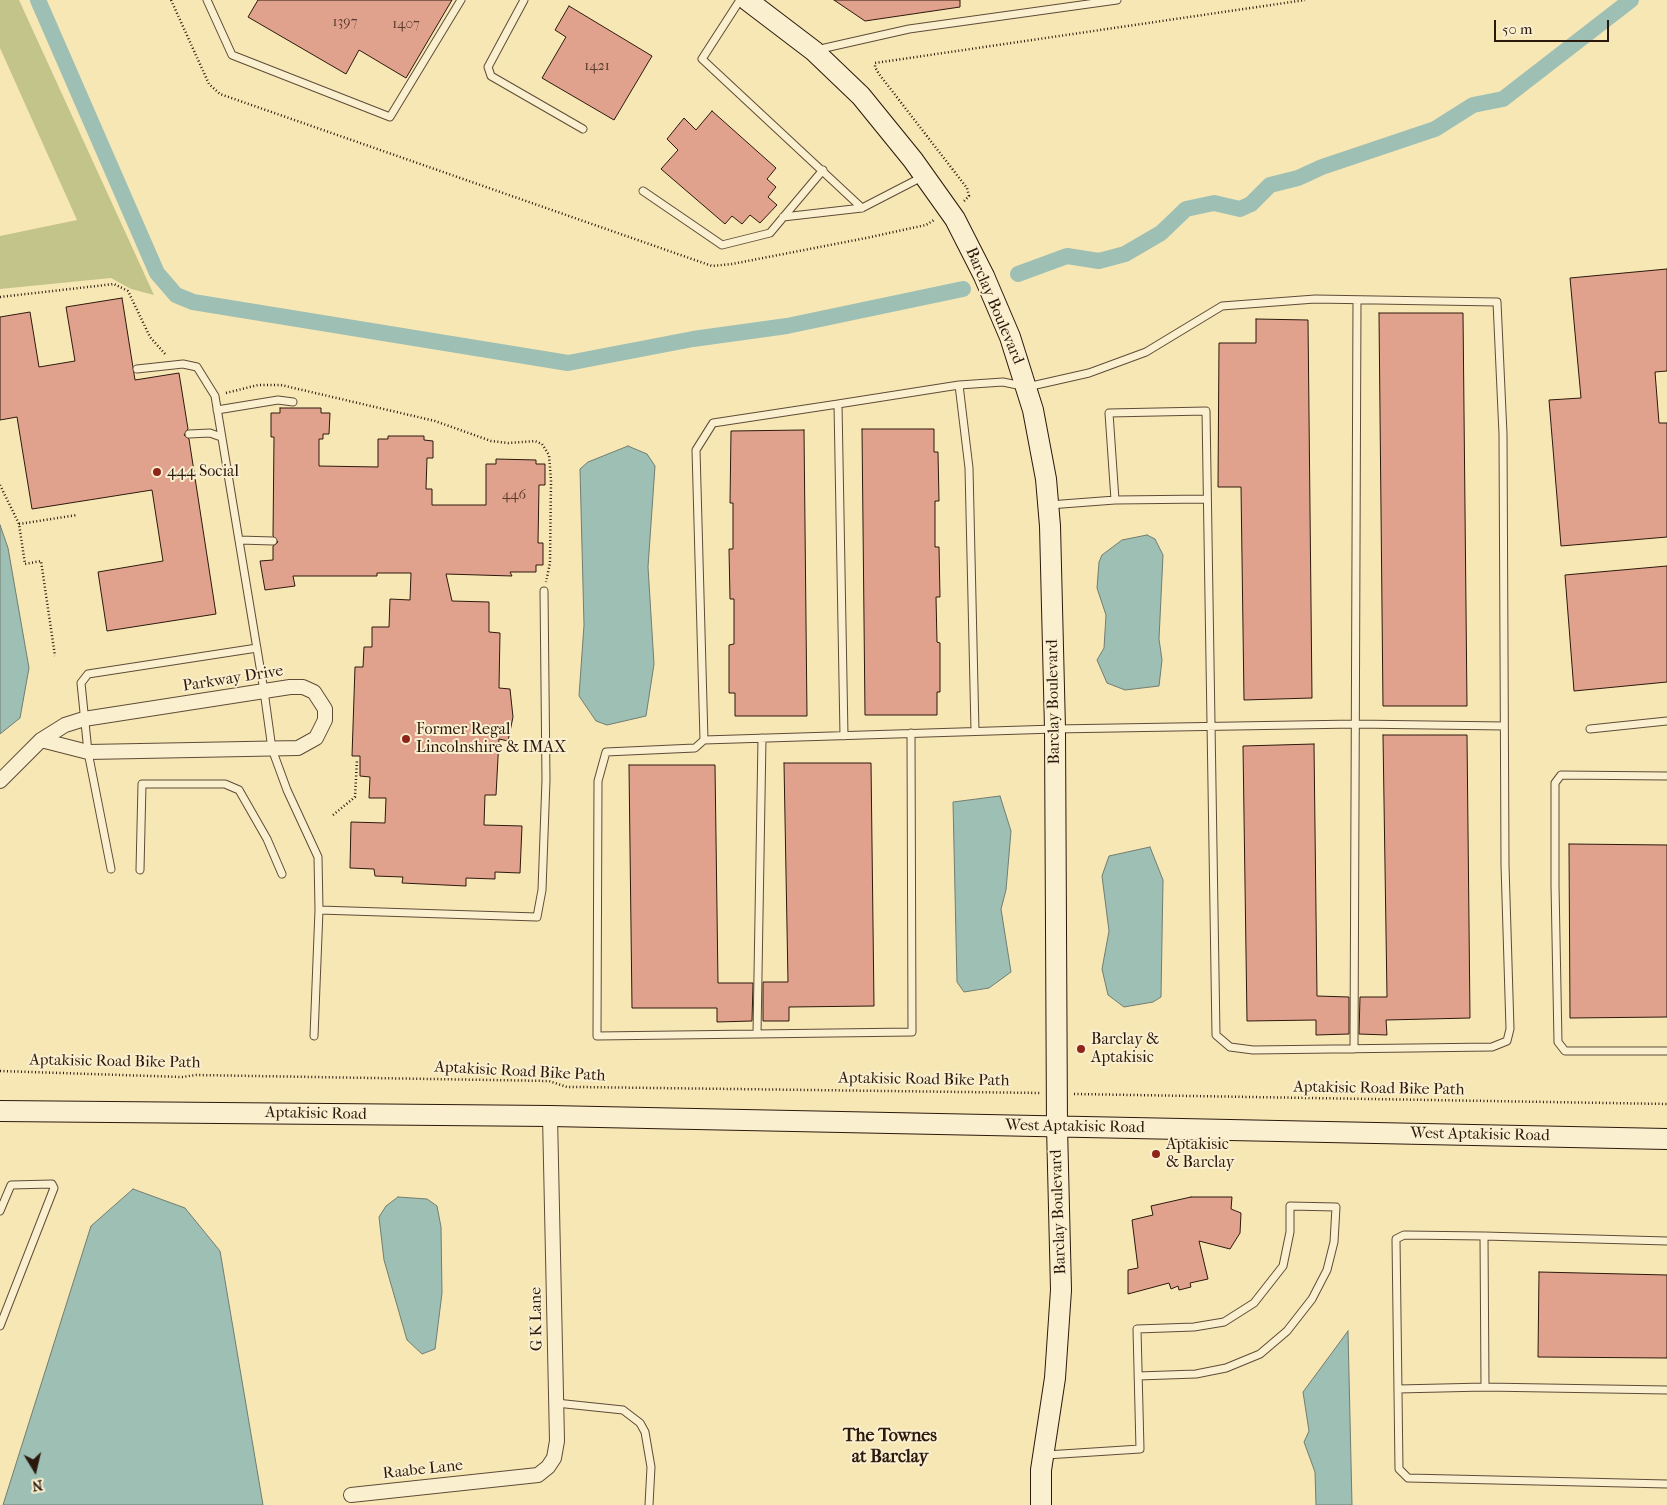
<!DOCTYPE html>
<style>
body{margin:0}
#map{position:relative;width:1667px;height:1505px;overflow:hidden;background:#f7e7b5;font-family:"IM FELL French Canon",serif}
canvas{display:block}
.north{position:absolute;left:10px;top:1445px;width:50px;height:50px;-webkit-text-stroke:4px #faefcf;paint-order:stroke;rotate:171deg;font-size:14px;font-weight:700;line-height:20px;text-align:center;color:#2c190d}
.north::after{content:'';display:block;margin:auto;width:18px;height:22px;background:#2c190d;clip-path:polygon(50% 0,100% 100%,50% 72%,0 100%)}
.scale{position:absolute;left:1494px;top:20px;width:115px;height:22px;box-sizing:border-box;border:2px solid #2c190d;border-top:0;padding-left:6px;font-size:15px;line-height:18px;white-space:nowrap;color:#2c190d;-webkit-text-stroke:4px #faefcf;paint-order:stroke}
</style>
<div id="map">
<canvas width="1667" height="1505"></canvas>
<div class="north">N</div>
<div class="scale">50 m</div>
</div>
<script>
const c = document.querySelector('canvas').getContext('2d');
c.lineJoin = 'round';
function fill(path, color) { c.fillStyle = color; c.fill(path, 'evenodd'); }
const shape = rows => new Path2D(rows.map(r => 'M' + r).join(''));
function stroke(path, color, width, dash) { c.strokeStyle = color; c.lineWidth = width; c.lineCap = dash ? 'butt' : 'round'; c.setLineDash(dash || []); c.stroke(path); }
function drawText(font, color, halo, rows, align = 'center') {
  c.font = font + ' "IM FELL French Canon",serif'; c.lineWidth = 4; c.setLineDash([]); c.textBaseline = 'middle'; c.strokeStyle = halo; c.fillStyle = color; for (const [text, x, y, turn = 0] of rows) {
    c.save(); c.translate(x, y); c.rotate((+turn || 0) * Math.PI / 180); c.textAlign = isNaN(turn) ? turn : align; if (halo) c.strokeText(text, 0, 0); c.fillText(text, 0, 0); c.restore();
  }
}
const green = shape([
 [0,0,19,0,154,295,131,289,111,278,0,289,0,236,77,220,0,48]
]);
const water = shape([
 [628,446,647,454,655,466,648,567,654,664,646,716,607,725,596,721,579,696,584,625,580,469,588,462,628,446],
 [0,525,8,548,29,668,20,718,0,734,0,525],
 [1147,535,1155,539,1163,555,1159,639,1162,660,1159,686,1125,690,1107,683,1097,660,1104,648,1106,615,1097,588,1099,562,1102,555,1122,540,1147,535],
 [1000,796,1011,831,1006,890,1001,909,1011,972,989,988,964,992,957,982,953,802,1000,796],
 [1150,847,1163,880,1161,997,1153,1002,1124,1007,1108,995,1102,969,1109,931,1102,876,1109,856,1150,847],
 [133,1189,185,1208,220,1251,263,1505,3,1505,91,1226,133,1189],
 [398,1197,427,1199,437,1206,441,1227,442,1293,435,1349,422,1354,407,1340,384,1260,379,1217,386,1206,398,1197],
 [1348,1331,1352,1505,1316,1505,1315,1472,1304,1442,1309,1431,1303,1392,1348,1331]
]);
const canal = shape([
 [38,0,157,273,176,295,193,302,568,363,693,339,787,326,963,289],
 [1018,274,1067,256,1099,261,1125,254,1161,233,1186,209,1214,203,1240,209,1251,204,1270,185,1298,178,1322,167,1435,129,1473,105,1503,99,1631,0]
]);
const building = shape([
 [258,0,452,0,406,78,359,50,346,74,248,17,258,0],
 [834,0,960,0,960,7,865,21,834,0],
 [569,6,652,56,614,120,542,78,566,37,555,30,569,6],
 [712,111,776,168,767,179,776,187,768,197,777,205,760,223,750,215,742,224,732,216,725,224,661,169,678,150,667,139,684,118,696,130,712,111],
 [1667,269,1667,371,1655,372,1659,423,1667,423,1667,537,1561,546,1549,400,1581,398,1570,278,1667,269],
 [122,298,135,380,179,373,188,429,184,435,189,439,216,614,107,631,98,572,163,561,152,490,32,509,17,417,0,420,0,317,30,312,39,367,75,361,66,307,122,298],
 [1379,313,1463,313,1467,706,1383,706,1379,313],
 [1256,319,1308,320,1312,698,1244,700,1241,487,1218,487,1219,343,1256,343,1256,319],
 [280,408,321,408,321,413,330,413,329,434,323,434,323,439,319,439,319,466,378,467,378,439,388,439,388,436,424,436,424,440,433,441,433,458,427,458,426,489,432,489,432,505,486,505,486,464,496,464,496,459,536,460,536,464,545,464,545,485,539,485,538,543,543,543,543,565,536,565,536,572,510,572,512,576,446,574,452,601,489,602,489,632,500,633,499,688,510,689,513,717,508,741,499,739,496,795,485,795,484,825,522,826,520,873,495,872,495,879,466,878,466,886,402,883,403,877,375,876,374,869,350,868,351,822,385,823,386,798,369,798,370,777,360,776,360,756,352,756,355,667,363,667,364,647,372,647,372,627,389,627,390,599,410,600,411,573,377,573,377,576,293,576,295,586,265,590,260,561,273,560,273,546,278,542,273,536,274,437,271,437,271,413,280,413,280,408],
 [862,429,934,429,934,452,938,452,939,501,935,501,935,547,939,547,940,597,936,597,937,642,940,643,940,692,937,692,937,715,865,715,862,429],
 [804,430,807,716,735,716,735,693,729,693,729,645,734,644,734,599,730,599,729,549,733,549,733,503,730,503,731,431,804,430],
 [1667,566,1667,682,1574,691,1565,575,1667,566],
 [1383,735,1467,735,1470,1018,1386,1020,1387,1035,1359,1034,1360,997,1387,997,1383,735],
 [1314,744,1317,996,1349,997,1349,1034,1316,1035,1316,1020,1247,1021,1243,746,1314,744],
 [784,763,871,763,874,1006,789,1007,789,1021,763,1021,763,982,788,982,784,763],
 [629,765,715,765,718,983,753,983,752,1021,717,1022,717,1008,632,1008,629,765],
 [1569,844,1667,845,1667,1017,1570,1018,1569,844],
 [1191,1197,1232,1197,1231,1209,1241,1213,1240,1233,1230,1249,1199,1241,1208,1279,1190,1283,1191,1287,1179,1290,1178,1286,1171,1289,1169,1283,1128,1294,1128,1270,1138,1268,1132,1220,1153,1215,1151,1206,1191,1197],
 [1539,1272,1667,1275,1667,1358,1538,1357,1539,1272]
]);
const path = shape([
 [171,0,209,84,220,94,712,266,732,264,866,238,926,225,934,220],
 [964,201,969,196,967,188,879,74,875,67,875,63,1305,0],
 [0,297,114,284,128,291,150,337,166,355],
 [226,393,258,385,281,385,435,421,491,441,508,443,535,441,542,444,549,455,551,480,550,563,546,582],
 [0,485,19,524,25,564,41,561,55,656],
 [19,524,77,515],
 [333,815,355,797,357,760],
 [0,1071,182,1077,196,1075,549,1081,567,1087,579,1087,1041,1093],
 [1074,1094,1667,1104]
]);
const lane = shape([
 [207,0,232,55,390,117,461,0],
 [524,0,488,67,491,76,583,129],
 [740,0,702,59,862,208],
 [816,50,909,29,1117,0],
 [643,191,722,245,770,233,823,170],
 [783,217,862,208,922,177],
 [137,369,183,364,197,367,215,396,264,691,272,749,287,790,318,857,319,910,537,917,542,890,546,780,544,591],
 [959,385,969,468,975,731],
 [217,410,278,400,293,402],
 [189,434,210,433,221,437],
 [1115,500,1207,499],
 [239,540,273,541],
 [1590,729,1667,721],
 [911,733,912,1032,597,1036,598,781,606,752,695,748,704,740,1055,729,1355,724,1504,726],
 [844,736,838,404,959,385,1003,382,1027,387,1089,373,1146,352,1222,306,1315,299,1497,302,1503,434,1505,865,1510,1029,1507,1041,1492,1047,1253,1050,1230,1047,1216,1035,1206,411,1109,413,1115,500,1049,505],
 [704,740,696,450,713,423,838,404],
 [1667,776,1561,775,1555,783,1555,885,1558,1042,1565,1051,1667,1051],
 [111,869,88,752,81,683,88,674,257,648],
 [140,870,142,784,225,784,239,790,267,839,282,874],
 [757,1034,762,738],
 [314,1036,319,910],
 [1354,1049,1357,300],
 [0,1211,11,1185,52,1184,54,1188,0,1326],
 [1484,1236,1404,1235,1396,1239,1399,1469,1408,1478,1667,1484],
 [1485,1387,1484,1236,1667,1241],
 [1398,1389,1485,1387,1667,1390],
 [556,1403,623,1410,640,1423,645,1432,651,1467,649,1505],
 [1046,1455,1140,1449,1137,1329,1194,1327,1224,1322,1254,1303,1283,1266,1290,1232,1290,1206,1336,1207,1334,1242,1327,1270,1312,1299,1287,1331,1260,1354,1226,1368,1196,1374,1138,1376]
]);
const street = shape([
 [0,781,41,740,65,725,84,719,290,687,303,687,314,692,325,709,325,720,316,738,298,748,88,752,41,740],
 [351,1495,538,1475,548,1467,554,1458,557,1441,550,1116]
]);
const secondary = shape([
 [747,0,814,51,861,96,913,160,955,219,984,276,1010,337,1033,410,1046,479,1050,526,1055,729,1057,1127,1061,1290,1055,1378,1041,1470,1041,1505],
 [0,1111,550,1116,1667,1139]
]);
const markers = [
 [157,472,5,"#8f2418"],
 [406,739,5,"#8f2418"],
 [1081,1049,5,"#8f2418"],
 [1156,1154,5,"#8f2418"]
];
const numberNames = [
 ["1397",345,23],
 ["1407",406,25],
 ["1421",597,67],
 ["446",514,496]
];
const streetNames = [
 ["Barclay Boulevard",994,306,67],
 ["Parkway Drive",233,679,-9],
 ["Barclay Boulevard",1054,702,-91],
 ["Aptakisic Road Bike Path",115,1062,1],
 ["Aptakisic Road Bike Path",520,1072,3],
 ["Aptakisic Road Bike Path",924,1080,1],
 ["Aptakisic Road Bike Path",1379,1089,1],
 ["Aptakisic Road",316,1114,1],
 ["West Aptakisic Road",1075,1127,1],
 ["West Aptakisic Road",1480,1135,1],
 ["Barclay Boulevard",1059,1212,-92],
 ["G K Lane",537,1319,-91],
 ["Raabe Lane",423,1470,-6]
];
const poiNames = [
 ["444 Social",167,472],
 ["Former Regal",416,730],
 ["Lincolnshire & IMAX",416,748],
 ["Barclay &",1091,1040],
 ["Aptakisic",1091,1058],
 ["Aptakisic",1166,1145],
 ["& Barclay",1166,1163]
];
const neighbourhoodNames = [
 ["The Townes",890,1437],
 ["at Barclay",890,1458]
];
fill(green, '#c2c48a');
fill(water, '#9ebfb4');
stroke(water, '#707d71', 1);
stroke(canal, '#9ebfb4', 16);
fill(building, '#e1a28d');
stroke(building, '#2c190d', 1);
stroke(lane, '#5f4c37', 9);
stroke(street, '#5f4c37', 16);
stroke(secondary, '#2c190d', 22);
stroke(path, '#2c190d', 2.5, [1, 2.5]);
stroke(lane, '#faefcf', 7);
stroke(street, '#faefcf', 14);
stroke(secondary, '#faefcf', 20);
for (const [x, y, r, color] of markers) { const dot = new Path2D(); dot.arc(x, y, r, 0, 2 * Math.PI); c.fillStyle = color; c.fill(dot); stroke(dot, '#faefcf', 2); }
drawText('14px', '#593b2d', null, numberNames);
drawText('16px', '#2c190d', '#faefcf', streetNames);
drawText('16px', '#2c190d', '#faefcf', poiNames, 'left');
drawText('bold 18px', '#2c190d', '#faefcf', neighbourhoodNames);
</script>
